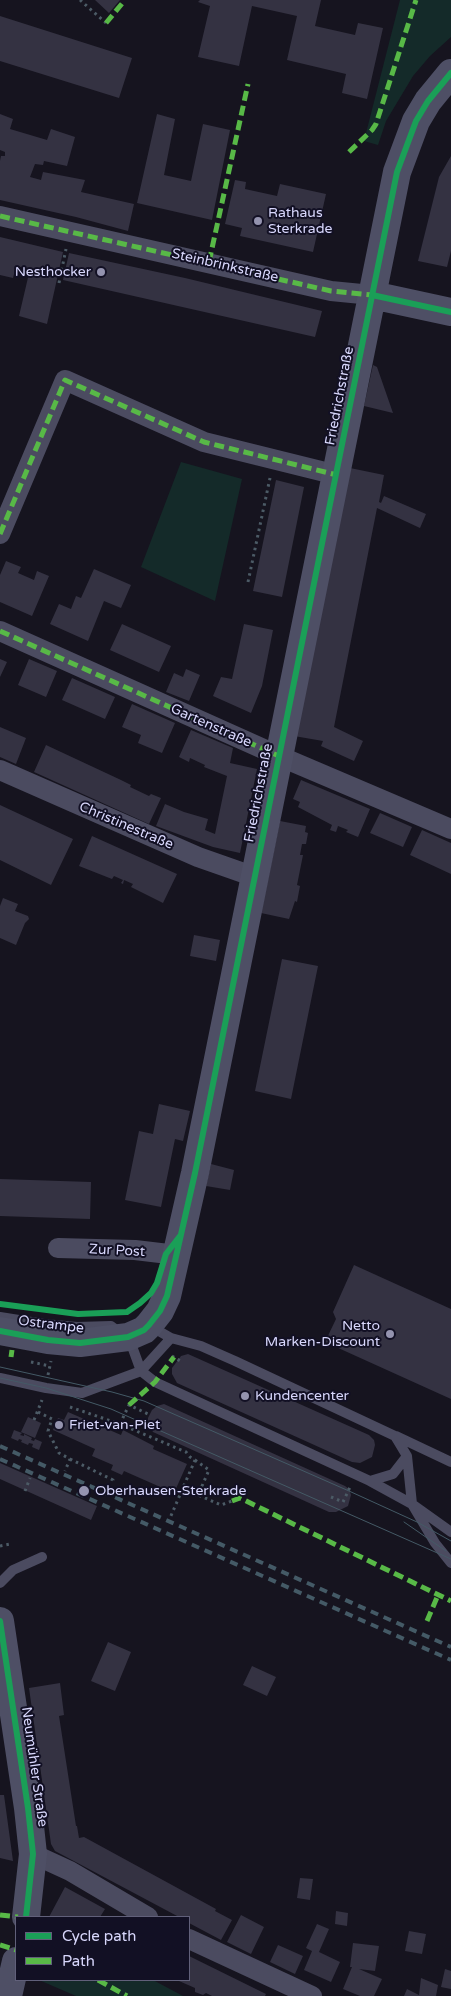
<!DOCTYPE html>
<meta charset="utf-8">
<style>
body{margin:0}
#map{position:relative;width:451px;height:1996px;overflow:hidden;background:#16141f;font-family:"Varela Round",sans-serif}
canvas{display:block}
.legend{position:absolute;left:15px;top:1916px;width:175px;height:65px;box-sizing:border-box;background:#121024;border:1px solid #61607a;margin:0;padding:6px 9px;list-style:none;font-size:15px;color:#d8d7fc}
.legend li{display:flex;align-items:center;gap:10px;height:25px}
.legend b{width:25px;border:1px solid #61607a}
</style>
<div id="map">
<canvas width="451" height="1996"></canvas>
<ul class="legend">
<li><b style="height:6px;background:#1a9f57"></b>Cycle path</li>
<li><b style="height:6px;background:#58b947"></b>Path</li>
</ul>
</div>
<script>
const c = document.querySelector('canvas').getContext('2d');
c.lineJoin = 'round';
function fill(path, color) { c.fillStyle = color; c.fill(path, 'evenodd'); }
const shape = rows => new Path2D(rows.map(r => 'M' + r).join(''));
function stroke(path, color, width, dash) { c.strokeStyle = color; c.lineWidth = width; c.lineCap = dash ? 'butt' : 'round'; c.setLineDash(dash || []); c.stroke(path); }
function drawText(font, color, halo, rows, align = 'center') {
  c.font = font + ' "Varela Round",sans-serif'; c.lineWidth = 4; c.setLineDash([]); c.textBaseline = 'middle'; c.strokeStyle = halo; c.fillStyle = color; for (const [text, x, y, turn = 0] of rows) {
    c.save(); c.translate(x, y); c.rotate((+turn || 0) * Math.PI / 180); c.textAlign = isNaN(turn) ? turn : align; if (halo) c.strokeText(text, 0, 0); c.fillText(text, 0, 0); c.restore();
  }
}
const green = shape([
 [400,0,451,0,451,37,430,56,413,76,386,121,378,145,364,141],
 [181,462,242,479,215,601,141,567],
 [39,1980,153,1980,183,1996,76,1996]
]);
const building = shape([
 [95,0,120,0,109,13],
 [200,0,321,0,315,26,355,35,358,23,383,28,367,99,342,93,346,74,287,60,297,16,252,6,239,66,198,57,210,6,198,2],
 [0,16,132,58,119,98,0,61],
 [0,114,13,119,10,129,47,140,51,129,75,137,67,166,44,161,43,165,35,164,30,177,41,180,43,172,85,180,81,192,134,204,128,231,76,217,0,200,0,161,1,156,5,156,5,152,0,150],
 [157,114,175,119,164,175,191,181,203,124,230,130,212,220,137,203],
 [451,156,451,251,447,267,418,261,439,177],
 [235,180,246,182,245,189,277,196,280,184,326,194,313,252,240,236,242,228,225,224],
 [0,237,63,252,47,324,19,316,30,269,16,266,13,278,0,275],
 [69,253,185,278,322,311,315,337,63,280],
 [373,365,377,367,393,413,364,406],
 [350,468,384,475,379,502,381,503,384,496,426,514,420,528,377,508,334,727,363,741,354,761,321,746,323,741,294,736],
 [276,480,304,487,282,597,253,591],
 [6,561,21,567,18,573,34,580,37,571,49,576,32,616,0,602,0,575],
 [94,569,131,585,121,608,104,601,88,641,50,624,59,604,71,609,76,596,81,598],
 [122,624,171,646,159,672,110,650],
 [244,624,273,630,262,686,251,713,213,696,221,677,232,679],
 [0,659,7,662,0,677],
 [29,659,57,671,46,697,18,685],
 [186,669,200,675,189,701,166,692,174,673,183,677],
 [72,678,115,697,105,719,62,700],
 [132,704,175,723,162,753,138,743,141,735,122,727],
 [0,727,26,738,16,764,0,757],
 [191,730,233,748,230,763,257,769,240,853,213,847,156,826,165,804,184,812,208,819,205,830,215,834,227,776,204,767,205,765,190,758,189,762,179,757],
 [46,745,121,780,131,785,130,787,149,796,151,794,161,798,149,824,34,772],
 [301,780,370,809,358,837,346,832,348,830,338,826,336,832,330,830,332,825,298,807,300,802,293,799],
 [0,805,73,839,51,885,0,860],
 [380,813,412,827,403,847,370,833],
 [280,821,306,826,305,832,308,833,306,844,302,844,300,855,303,855,297,885,300,886,297,902,295,901,289,919,261,913],
 [422,830,451,843,451,874,410,855],
 [92,836,177,874,163,903,131,887,133,884,124,880,123,884,121,883,123,880,114,876,112,879,79,866],
 [3,898,18,904,15,911,28,916,29,919,25,923,16,945,0,938,0,906],
 [194,935,220,940,216,961,190,956],
 [282,959,318,966,291,1099,255,1091],
 [159,1104,190,1111,183,1141,175,1139,161,1207,125,1200,139,1131,153,1134],
 [211,1164,234,1170,230,1190,206,1186],
 [0,1179,91,1182,90,1219,0,1216],
 [354,1265,451,1309,451,1399,325,1342,336,1319,333,1312],
 [188,1354,369,1435,374,1440,375,1445,372,1457,360,1463,352,1462,177,1383,172,1374,172,1368,181,1356],
 [164,1404,345,1486,349,1489,351,1495,348,1506,336,1512,329,1512,153,1432,148,1424,148,1418,152,1410,157,1406],
 [68,1412,121,1435,123,1430,154,1446,153,1449,187,1464,174,1493,124,1471,122,1475,111,1470,113,1465,92,1456,95,1449,53,1430,58,1418,64,1420],
 [28,1417,41,1423,35,1438,21,1432],
 [14,1430,22,1433,20,1435,24,1436,24,1434,32,1438,31,1440,34,1441,35,1439,42,1442,39,1450,32,1447,33,1444,29,1443,28,1445,21,1442,22,1440,19,1439,18,1441,11,1438],
 [0,1463,97,1506,91,1520,0,1479],
 [108,1642,131,1652,115,1691,91,1681],
 [252,1666,276,1677,267,1696,243,1685],
 [60,1683,64,1715,59,1716,76,1826,77,1826,79,1838,84,1837,216,1909,215,1911,232,1920,221,1940,189,1923,189,1917,179,1917,55,1851,51,1844,29,1688],
 [0,1795,4,1795,13,1861,0,1858],
 [300,1878,313,1879,310,1900,297,1898],
 [65,1887,105,1909,100,1917,49,1917],
 [336,1911,348,1913,347,1926,335,1924],
 [241,1915,264,1927,251,1954,227,1942],
 [317,1924,329,1929,319,1952,340,1962,331,1982,304,1970,312,1951,306,1948],
 [409,1931,426,1934,422,1954,405,1951],
 [353,1943,379,1946,375,1971,359,1969,382,1979,374,1996,360,1996,343,1989,352,1967,350,1967],
 [278,1945,303,1956,295,1974,270,1962],
 [189,1956,266,1994,265,1996,212,1996,206,1993,203,1995,195,1992,195,1988,179,1981,189,1980],
 [445,1969,451,1971,451,1989,441,1987],
 [421,1978,438,1985,436,1996,404,1996,407,1989,419,1995]
]);
const path = shape([
 [80,0,106,23],
 [59,283,66,249],
 [248,582,270,478],
 [172,1356,182,1362],
 [31,1362,50,1366],
 [48,1375,51,1361],
 [70,1407,120,1424,186,1452,190,1457,195,1460,170,1518],
 [38,1412,52,1419,48,1431,59,1453,70,1459,65,1471],
 [34,1420,42,1400],
 [120,1424,129,1405,150,1415],
 [70,1459,113,1480,112,1483],
 [195,1460,209,1470,198,1495,221,1505,232,1501],
 [182,1489,193,1495,198,1495],
 [25,1491,30,1478],
 [331,1497,343,1502,351,1485],
 [0,1546,10,1544]
]);
const lane = shape([
 [0,1317,44,1324,77,1327,111,1326,115,1329],
 [150,1326,171,1338,201,1346,235,1361,395,1436,407,1456,412,1504,435,1543,451,1563],
 [129,1338,141,1371,155,1382,370,1481,412,1504,451,1532],
 [0,1378,46,1388,82,1393,141,1371,171,1338],
 [396,1436,451,1462],
 [370,1481,393,1474,407,1456],
 [0,1583,13,1570,42,1557]
]);
const street = shape([
 [0,216,331,291,372,295],
 [0,534,65,380,204,442,337,475],
 [0,631,279,756,451,829],
 [0,770,198,857,255,877],
 [58,1248,135,1250,177,1255],
 [33,1854,70,1871,148,1917],
 [189,1939,312,1996]
]);
const secondary = shape([
 [372,295,451,312],
 [0,1331,48,1340,80,1343,128,1337,144,1330,149,1325,160,1311,167,1296,195,1173,397,172,416,121,428,101,451,73],
 [0,1621,28,1808,33,1854,26,1917],
 [8,1996,16,1961]
]);
const tram = shape([
 [0,1367,112,1392,144,1401,349,1491,417,1522,451,1541],
 [0,1378,46,1388,111,1409,451,1559],
 [404,1522,446,1551]
]);
const rail = shape([
 [0,1446,451,1647],
 [0,1459,451,1660]
]);
const quiet = shape([
 [106,23,125,0],
 [349,152,372,130,376,124,416,0],
 [0,216,331,291,372,295],
 [209,262,248,84],
 [0,534,65,380,204,442,337,475],
 [0,631,279,756],
 [11,1357,12,1350],
 [129,1405,155,1382,174,1357],
 [232,1501,240,1498,451,1601],
 [427,1621,438,1595],
 [0,1915,18,1917],
 [0,1945,16,1950],
 [98,1980,127,1996]
]);
const cycleway = shape([
 [372,295,451,312],
 [0,1304,78,1314,127,1312,140,1303,151,1293,157,1283,166,1254,180,1236],
 [0,1331,48,1340,80,1343,128,1337,144,1330,149,1325,160,1311,167,1296,195,1173,397,172,416,121,428,101,451,73],
 [0,1621,28,1808,33,1854,26,1917]
]);
const markers = [
 [258,221,5,"#9493af"],
 [101,272,5,"#9493af"],
 [390,1334,5,"#9493af"],
 [245,1396,5,"#9493af"],
 [59,1425,5,"#9493af"],
 [84,1491,6,"#9493af"]
];
const poiNames = [
 ["Rathaus",268,213],
 ["Sterkrade",268,229],
 ["Nesthocker",91,272,"right"],
 ["Netto",380,1326,"right"],
 ["Marken-Discount",380,1342,"right"],
 ["Kundencenter",255,1396],
 ["Friet-van-Piet",69,1425],
 ["Oberhausen-Sterkrade",95,1491]
];
const streetNames = [
 ["Steinbrinkstraße",225,266,13],
 ["Friedrichstraße",340,396,-79],
 ["Gartenstraße",211,726,24],
 ["Friedrichstraße",259,793,-79],
 ["Christinestraße",126,826,23],
 ["Zur Post",117,1251,3],
 ["Ostrampe",51,1325,7],
 ["Neumühler Straße",34,1767,82]
];
fill(green, '#142a29');
fill(building, '#343242');
stroke(path, '#4c5b66', 3, [2.5, 4]);
stroke(lane, '#4b4b60', 10);
stroke(street, '#4b4b60', 20);
stroke(secondary, '#4e4f65', 28);
stroke(tram, '#445a66', 1);
stroke(rail, '#445a66', 4, [8, 6]);
stroke(quiet, '#58b947', 5, [10, 5]);
stroke(cycleway, '#1a9f57', 6);
for (const [x, y, r, color] of markers) { const dot = new Path2D(); dot.arc(x, y, r, 0, 2 * Math.PI); c.fillStyle = color; c.fill(dot); stroke(dot, '#121024', 2); }
drawText('14px', '#d8d7fc', '#121024', poiNames, 'left');
drawText('14px', '#d8d7fc', '#121024', streetNames);
</script>
